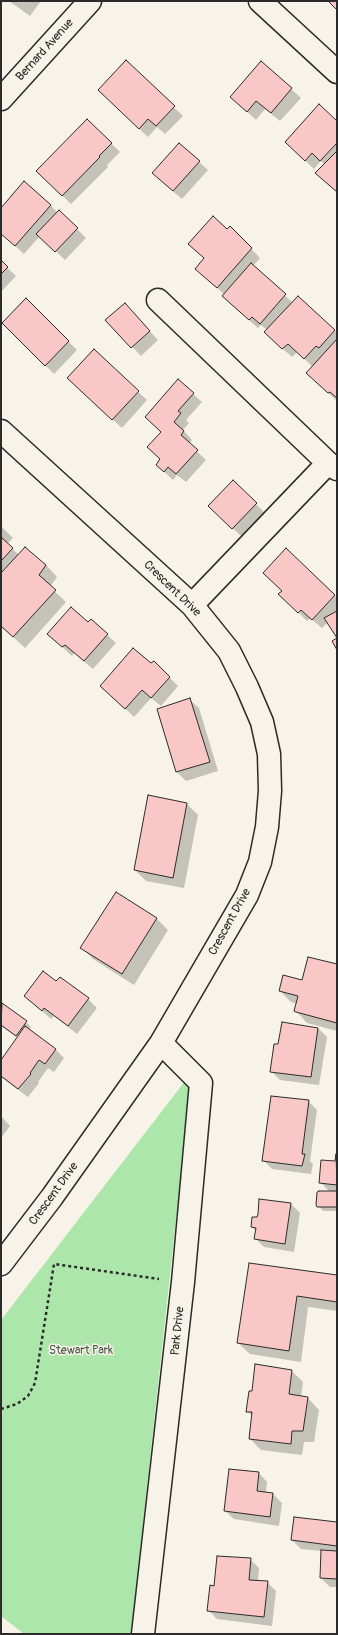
<!DOCTYPE html>
<style>
body{margin:0}
#map{position:relative;width:338px;height:1635px;overflow:hidden;background:#f7f3e8;font-family:Pangolin,sans-serif}
canvas{display:block}
.frame{position:absolute;inset:0;border:2px solid #2b2b2b;pointer-events:none}
</style>
<div id="map">
<canvas width="338" height="1635"></canvas>
<div class="frame"></div>
</div>
<script>
const c = document.querySelector('canvas').getContext('2d');
c.lineJoin = 'round';
function fill(path, color) { c.fillStyle = color; c.fill(path, 'evenodd'); }
const shape = rows => new Path2D(rows.map(r => 'M' + r).join(''));
function stroke(path, color, width, dash) { c.strokeStyle = color; c.lineWidth = width; c.lineCap = dash ? 'butt' : 'round'; c.setLineDash(dash || []); c.stroke(path); }
function drawText(font, color, halo, rows, align = 'center') {
  c.font = font + ' Pangolin,sans-serif'; c.lineWidth = 3; c.setLineDash([]); c.textBaseline = 'middle'; c.strokeStyle = halo; c.fillStyle = color; for (const [text, x, y, turn = 0] of rows) {
    c.save(); c.translate(x, y); c.rotate((+turn || 0) * Math.PI / 180); c.textAlign = isNaN(turn) ? turn : align; if (halo) c.strokeText(text, 0, 0); c.fillText(text, 0, 0); c.restore();
  }
}
const green = shape([
 [192,1072,131,1634,24,1634,1,1616,1,1320]
]);
const shadow = shape([
 [9,1,41,1,30,16],
 [126,62,183,116,165,134,157,127,148,137,108,99],
 [261,62,301,98,280,121,265,109,256,120,231,97],
 [87,120,120,152,107,165,108,167,71,204,37,171],
 [337,122,337,192,325,182,325,165,321,161,314,169,295,151],
 [199,162,208,170,182,199,162,182],
 [50,205,58,213,59,211,86,238,65,260,40,236,24,254,1,233,1,210],
 [230,227,260,258,253,266,293,303,298,297,337,333,337,401,316,382,313,367,297,352,292,357,274,341,267,330,261,325,258,328,232,305,225,295,205,277,227,230],
 [1,262,16,276,1,292],
 [26,300,77,350,54,374,3,323],
 [133,313,158,340,141,356,107,320],
 [77,387,138,392,147,400,122,428],
 [193,394,202,402,186,420,189,423,183,430,192,440,189,444,206,460,186,482,177,475,173,480,157,465,161,460,162,433,146,417],
 [233,481,265,513,242,537,209,506],
 [1,526,13,538,7,544,19,555,46,565,57,577,50,587,66,602,25,648,1,626],
 [286,550,337,598,337,637,328,622,322,628,310,618,307,621,280,594,283,591],
 [88,623,107,635,116,643,93,669,74,653,72,656,48,634],
 [154,662,178,686,161,706,151,698,134,717,110,694],
 [190,700,199,708,218,771,186,781,177,772,158,710],
 [187,804,198,815,184,888,146,881,135,870],
 [116,893,157,919,168,930,134,985,93,959,82,948],
 [337,965,337,1031,307,1023,296,1011,297,1004,291,1002,280,991],
 [60,978,88,999,97,1008,77,1034,54,1016,51,1019,25,996,57,983],
 [2,1005,26,1022,31,1027,29,1030,55,1049,64,1058,54,1072,48,1068,38,1082,39,1083,28,1097,1,1077,1,1061,18,1038,1,1026],
 [318,1028,327,1037,319,1085,280,1080,271,1071,279,1045],
 [308,1101,317,1110,310,1161,313,1164,311,1174,272,1169,263,1160],
 [1,1116,10,1126,1,1138],
 [337,1155,337,1211,323,1211,317,1204,330,1192,320,1182,336,1162],
 [260,1201,291,1204,300,1213,294,1252,264,1247,255,1238,257,1232,252,1227,259,1214],
 [250,1264,337,1276,337,1311,308,1307,301,1362,250,1354,238,1343],
 [291,1370,303,1382,301,1397,308,1398,319,1410,314,1442,304,1442,302,1455,261,1450,250,1439,252,1416,247,1411,253,1392],
 [259,1473,267,1482,266,1493,273,1494,282,1503,279,1526,234,1519,225,1511],
 [337,1523,337,1587,330,1587,321,1578,322,1551,301,1549,292,1540],
 [250,1559,259,1568,258,1581,267,1582,276,1591,272,1626,217,1619,208,1610,215,1587]
]);
const building = shape([
 [328,1,337,1,337,10,328,1],
 [126,60,175,106,156,126,148,119,139,129,98,90,126,60],
 [261,61,292,88,271,113,256,101,247,112,230,97,261,61],
 [319,104,337,121,337,143,320,161,312,153,305,161,285,142,319,104],
 [87,119,112,143,99,156,100,157,62,196,36,171,87,119],
 [179,143,200,161,173,191,152,173,179,143],
 [337,151,337,192,315,173,337,151],
 [24,181,51,205,15,246,1,234,1,208,24,181],
 [59,210,78,228,55,252,36,234,59,210],
 [213,216,227,229,230,226,252,248,217,288,195,269,204,258,188,244,213,216],
 [1,260,8,267,1,274,1,260],
 [251,263,286,294,260,324,252,317,249,320,222,296,251,263],
 [298,296,335,330,319,348,316,346,304,359,288,344,282,349,264,332,298,296],
 [26,298,69,341,45,366,2,323,26,298],
 [125,303,150,331,131,348,105,320,125,303],
 [337,339,337,398,330,392,328,393,306,373,337,339],
 [94,349,139,391,112,420,67,378,94,349],
 [178,379,194,393,178,411,181,413,174,422,184,431,181,435,198,450,176,474,168,467,164,472,156,465,160,459,147,447,161,432,145,417,178,379],
 [233,480,257,503,232,529,208,506,233,480],
 [1,537,13,548,1,561,1,537],
 [25,547,46,565,39,575,56,590,13,637,1,626,1,573,25,547],
 [286,548,335,595,312,620,301,610,298,613,278,594,282,591,263,573,286,548],
 [71,607,88,622,91,619,108,634,84,661,65,645,62,647,47,634,71,607],
 [337,611,337,650,332,641,337,638,324,618,337,611],
 [133,648,151,663,154,661,170,677,151,698,142,690,125,709,100,686,133,648],
 [190,698,210,762,176,772,157,709,190,698],
 [148,795,187,803,173,878,134,870,148,795],
 [116,892,157,918,122,974,80,948,116,892],
 [308,957,337,964,337,1023,296,1012,294,1011,298,996,279,991,283,975,302,980,308,957],
 [43,971,56,981,60,977,89,998,68,1026,44,1008,42,1011,24,996,43,971],
 [2,1003,27,1021,16,1036,1,1025,2,1003],
 [282,1022,318,1028,311,1077,270,1072,274,1044,278,1044,282,1022],
 [25,1026,56,1049,45,1064,39,1060,30,1073,31,1074,18,1089,1,1076,1,1060,25,1026],
 [271,1096,309,1100,302,1154,305,1154,302,1166,262,1161,271,1096],
 [336,1154,337,1185,319,1183,321,1160,335,1161,336,1154],
 [319,1191,337,1191,337,1207,317,1207,316,1205,317,1192,319,1191],
 [259,1199,291,1203,285,1244,254,1239,256,1228,251,1227,252,1217,257,1217,258,1214,259,1199],
 [249,1263,337,1275,337,1302,297,1296,289,1351,237,1343,249,1263],
 [255,1364,292,1370,289,1394,308,1397,303,1431,292,1431,291,1444,249,1439,252,1412,246,1412,249,1391,252,1391,255,1364],
 [229,1469,259,1472,257,1491,273,1493,270,1517,224,1511,229,1469],
 [294,1517,337,1522,337,1546,291,1540,294,1517],
 [321,1550,337,1551,337,1579,320,1578,321,1550],
 [217,1556,251,1558,249,1580,268,1581,264,1617,207,1611,210,1585,214,1586,217,1556]
]);
const path = shape([
 [1,1409,17,1404,28,1396,35,1383,54,1264,159,1279]
]);
const street = shape([
 [260,1,337,72],
 [1,99,90,1],
 [158,300,328,463,337,469],
 [1,431,192,605,229,651,247,687,262,722,269,754,270,791,267,827,260,862,247,895,161,1043,52,1197,1,1264],
 [192,605,328,463],
 [143,1634,183,1282,201,1083,161,1043]
]);
const streetNames = [
 ["Bernard Avenue",45,50,-48],
 ["Crescent Drive",172,589,44],
 ["Crescent Drive",230,922,-61],
 ["Crescent Drive",54,1194,-54],
 ["Park Drive",178,1331,-84]
];
const parkNames = [
 ["Stewart Park",81,1351]
];
fill(green, '#ace6ab');
fill(shadow, '#0003');
fill(building, '#f9c8c6');
stroke(building, '#2b2b2b', 1);
stroke(street, '#2b2b2b', 25);
stroke(path, '#2b2b2b', 2.5, [3, 3]);
stroke(street, '#f7f3e8', 22);
drawText('12px', '#2b2b2b', '#f7f3e8', streetNames);
drawText('12px', '#4b5a4b', '#f7f3e8', parkNames);
</script>
